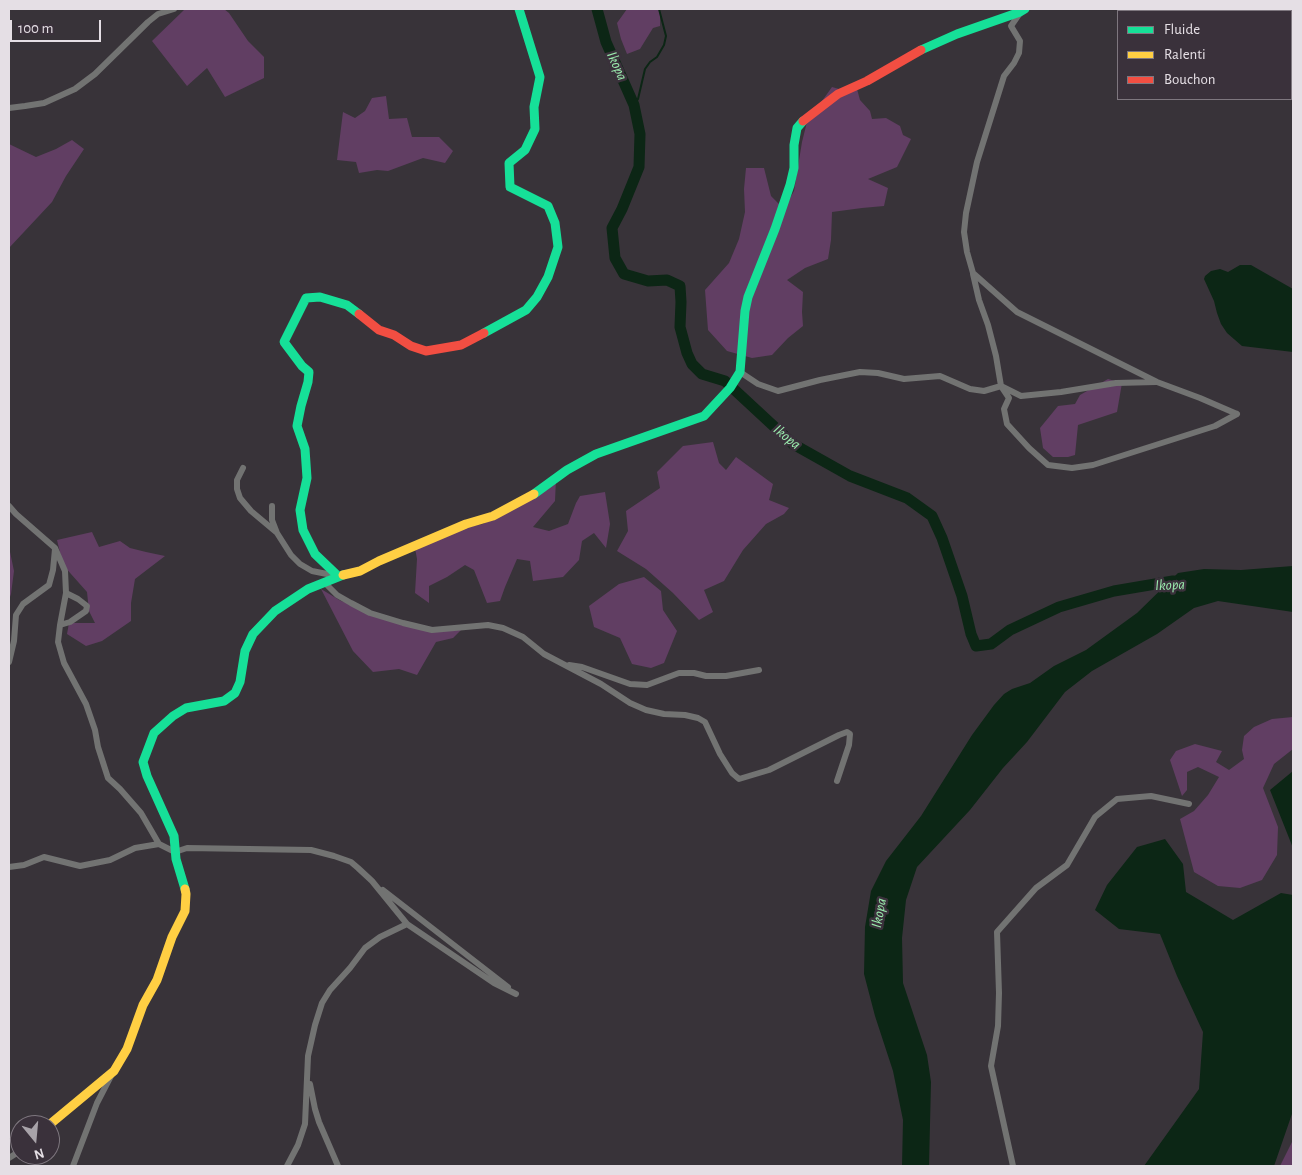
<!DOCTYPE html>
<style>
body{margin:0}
#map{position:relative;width:1302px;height:1175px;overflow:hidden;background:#383339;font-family:"Alegreya Sans",sans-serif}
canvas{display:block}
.frame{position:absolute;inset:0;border:10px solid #e5dfe5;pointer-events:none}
.legend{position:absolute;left:1117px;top:10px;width:175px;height:90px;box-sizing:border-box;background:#3a313b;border:1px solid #7e777f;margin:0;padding:6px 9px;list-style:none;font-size:15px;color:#e5dfe5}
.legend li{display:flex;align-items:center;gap:10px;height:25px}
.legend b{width:25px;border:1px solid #7e777f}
.north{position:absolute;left:10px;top:1115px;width:50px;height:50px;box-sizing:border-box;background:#3a313b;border:1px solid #7e777f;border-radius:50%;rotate:163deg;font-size:14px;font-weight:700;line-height:20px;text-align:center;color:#e5dfe5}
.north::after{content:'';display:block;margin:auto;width:18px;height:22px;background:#a8a3a9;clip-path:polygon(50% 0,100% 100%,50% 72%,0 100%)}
.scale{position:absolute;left:10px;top:20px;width:91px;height:22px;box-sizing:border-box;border:2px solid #e5dfe5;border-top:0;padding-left:6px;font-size:15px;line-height:18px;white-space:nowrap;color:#e5dfe5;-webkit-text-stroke:4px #3a313b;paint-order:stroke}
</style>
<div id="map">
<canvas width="1302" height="1175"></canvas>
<div class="frame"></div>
<ul class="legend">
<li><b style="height:6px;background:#16e098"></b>Fluide</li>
<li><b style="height:6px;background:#ffcf43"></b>Ralenti</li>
<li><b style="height:6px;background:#f24e42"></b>Bouchon</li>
</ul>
<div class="north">N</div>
<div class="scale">100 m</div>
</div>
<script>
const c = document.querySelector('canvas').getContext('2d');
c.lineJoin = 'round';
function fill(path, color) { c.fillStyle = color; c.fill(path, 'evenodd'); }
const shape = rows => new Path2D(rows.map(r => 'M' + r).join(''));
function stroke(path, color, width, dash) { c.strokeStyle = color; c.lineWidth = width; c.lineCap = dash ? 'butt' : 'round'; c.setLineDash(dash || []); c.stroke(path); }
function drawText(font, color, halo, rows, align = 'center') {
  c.font = font + ' "Alegreya Sans",sans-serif'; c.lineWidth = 5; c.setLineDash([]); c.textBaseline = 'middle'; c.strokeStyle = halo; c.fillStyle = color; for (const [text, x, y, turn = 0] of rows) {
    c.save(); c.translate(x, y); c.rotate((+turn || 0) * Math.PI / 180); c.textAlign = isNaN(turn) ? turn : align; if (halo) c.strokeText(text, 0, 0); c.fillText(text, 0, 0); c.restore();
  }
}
const green = shape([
 [185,9,224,9,229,13,248,41,264,57,264,78,225,97,207,68,187,86,152,41],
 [627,9,660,9,660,26,653,28,640,49,627,54,621,39,617,23],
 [832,87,846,91,857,89,860,100,870,111,872,119,886,118,900,126,903,135,911,139,897,167,868,179,888,188,884,206,862,208,832,212,831,240,828,259,805,268,787,280,803,292,802,312,803,326,788,338,772,355,752,358,727,351,708,330,705,290,729,263,739,239,745,212,744,189,746,168,764,168,771,196,784,209,794,191,802,142,807,122],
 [386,96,389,119,407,118,412,137,439,137,453,151,445,163,423,158,388,171,377,170,359,173,356,162,337,160,343,112,355,118,365,111,372,98],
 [72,140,84,149,66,176,52,202,9,248,9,144,36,157,56,149],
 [1108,379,1122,383,1117,412,1078,425,1075,455,1068,457,1053,457,1043,448,1040,428,1058,406,1075,404,1080,395],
 [713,442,719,463,726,470,736,457,773,484,769,500,789,508,784,514,766,524,743,550,724,581,704,590,713,612,699,620,673,593,646,569,617,551,628,531,626,511,660,488,657,472,683,446],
 [556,479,555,501,533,527,549,531,568,524,576,503,580,496,605,492,610,524,606,548,594,533,582,541,579,560,563,577,533,581,530,561,517,559,505,587,500,601,487,603,474,570,465,565,447,577,429,586,429,603,415,593,417,559,415,548,455,530,483,524,517,505],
 [92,532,99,547,120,541,130,548,146,552,165,556,135,579,131,603,131,621,102,641,86,646,67,634,69,623,95,623,89,611,87,592,63,565,57,540],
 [9,547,14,571,11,594,9,600],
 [644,577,661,591,663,610,677,631,664,663,651,668,632,664,620,638,594,627,589,606,619,584],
 [321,589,341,601,418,626,462,629,453,638,436,642,417,675,399,669,373,672,353,651],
 [1293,717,1293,749,1274,764,1263,788,1278,827,1277,855,1262,880,1240,888,1218,886,1194,872,1180,819,1194,811,1208,795,1219,777,1198,767,1187,772,1187,790,1182,796,1170,760,1176,751,1195,744,1222,751,1216,762,1229,770,1244,759,1242,750,1244,736,1254,727,1272,719],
 [1293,1140,1293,1166,1280,1166]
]);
const water = shape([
 [1240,265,1251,265,1293,289,1293,352,1242,346,1227,333,1221,324,1217,313,1214,301,1204,279,1205,276,1211,271,1220,269,1228,272],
 [1293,566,1293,612,1218,601,1194,608,1157,634,1092,671,1065,692,1027,742,1003,768,970,810,917,867,906,900,902,938,903,983,927,1055,931,1082,929,1166,902,1166,903,1120,893,1071,875,1016,864,974,865,927,871,891,886,861,921,816,972,735,994,705,1004,694,1012,689,1030,683,1054,666,1086,650,1137,613,1178,573,1204,569,1241,570],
 [1293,771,1293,848,1270,790],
 [1165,839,1183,864,1186,892,1233,920,1281,893,1293,895,1293,1111,1274,1166,1144,1166,1199,1089,1203,1032,1177,976,1160,934,1119,929,1095,910,1107,885,1137,847]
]);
const stream = shape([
 [634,105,638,99,645,69,650,62,657,57,664,45,666,36,659,9]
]);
const river = shape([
 [597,9,606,42,634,105,640,134,639,167,622,209,612,228,615,258,624,274,648,281,667,280,680,286,681,302,680,327,687,353,692,364,702,374,725,381,793,444,850,476,907,498,932,516,942,538,962,596,971,634,976,646,991,644,1010,630,1059,607,1114,591,1173,581,1184,583]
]);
const street = shape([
 [1020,13,1011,26,1020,41,1019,53,1014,63,1004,76,977,162,966,213,964,232,967,252,973,273,1017,312,1157,382,1200,398,1237,414],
 [9,108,25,106,44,103,75,89,95,74,148,22,158,14,174,9],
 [973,274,979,300,988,325,996,356,1001,386,1009,398,1004,409,1007,424,1029,448,1048,465,1072,468,1093,465,1215,426,1237,414],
 [740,372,758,384,778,391,820,380,860,372,878,373,904,379,940,376,970,389,984,391,1001,386,1021,396,1061,392,1116,383,1156,382],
 [243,468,237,480,237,489,240,498,251,511,276,532],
 [9,506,16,514,55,548,65,571,66,593,78,599,87,606,86,611,70,622,60,625,58,642,64,663,86,704,95,730,98,747,108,778,120,789,141,813,159,844,175,852,187,848,311,850,334,856,351,862,358,868,372,881,407,924,494,983,516,994],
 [272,506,272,520,277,533,291,555,300,564,312,571,337,576],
 [324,582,337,595,351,603,370,613,403,623,432,630,488,625,503,628,523,637,544,654,601,684,630,703,646,710,664,714,685,715,698,718,705,722,720,754,732,773,739,779,769,770,839,735,847,732,850,734,849,745,837,781],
 [60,625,66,593],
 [9,662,14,641,16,615,23,604,49,585,53,570,55,549],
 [569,665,582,667,630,684,647,685,679,673,694,673,706,676,726,676,759,670],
 [9,867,24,865,44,857,80,866,110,860,135,848,159,844],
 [383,890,508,987],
 [310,1084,315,1109,319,1122,338,1166],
 [9,1158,20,1151],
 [73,1166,97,1103,112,1074],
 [287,1166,298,1145,305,1124,308,1056,315,1025,322,1003,330,990,350,968,365,948,380,937,407,924],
 [1013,1166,991,1066,998,1026,999,993,997,932,1036,888,1067,865,1095,817,1117,799,1151,796,1189,804]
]);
const fast = shape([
 [921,50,957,34,1020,12,1025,9],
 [484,333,526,310,537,297,548,277,558,247,555,223,548,206,510,187,509,163,525,150,535,129,534,107,540,77,519,9],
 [534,494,567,470,596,454,704,416,730,388,740,372,745,311,748,297,775,229,790,185,794,168,794,145,797,128,803,121],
 [338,576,315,554,303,530,300,510,307,478,305,449,297,426,301,406,308,382,309,372,302,366,284,342,306,298,320,297,347,305,359,314],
 [185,889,176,859,174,836,147,776,143,762,154,733,173,716,186,708,224,701,235,693,240,682,245,651,253,634,275,611,308,589,343,575]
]);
const slow = shape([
 [343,575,360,571,379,561,466,524,493,516,534,494],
 [49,1125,114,1071,127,1049,143,1005,157,980,172,937,185,911,186,894,185,889]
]);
const jam = shape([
 [803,121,838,94,867,81,921,50],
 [359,314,379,330,394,335,411,346,426,351,461,345,484,333]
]);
const waterNames = [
 ["Ikopa",617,66,66],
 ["Ikopa",787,437,39],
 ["Ikopa",1170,585,-2],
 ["Ikopa",879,913,-80]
];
fill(green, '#613e63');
fill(water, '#0c2615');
stroke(stream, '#0c2615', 2);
stroke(river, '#0c2615', 11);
stroke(street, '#727372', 6);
stroke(fast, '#16e098', 9);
stroke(slow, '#ffcf43', 9);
stroke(jam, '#f24e42', 9);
drawText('italic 15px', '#9becae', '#3a313b', waterNames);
</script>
